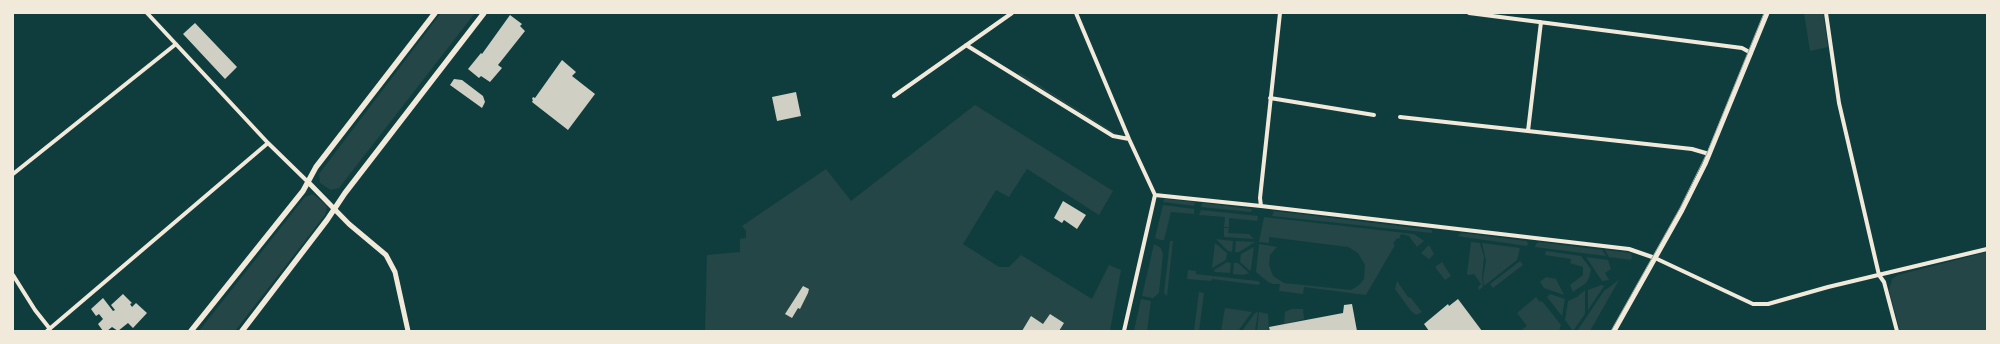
<!DOCTYPE html>
<style>
body{margin:0}
#map{position:relative;width:2000px;height:344px;overflow:hidden;background:#0f3d3e;font-family:"Golos Text",sans-serif}
canvas{display:block}
.frame{position:absolute;inset:0;border:14px solid #f1e9da;pointer-events:none}
</style>
<div id="map">
<canvas width="2000" height="344"></canvas>
<div class="frame"></div>
</div>
<script>
const c = document.querySelector('canvas').getContext('2d');
c.lineJoin = 'round';
function fill(path, color) { c.fillStyle = color; c.fill(path, 'evenodd'); }
const shape = rows => new Path2D(rows.map(r => 'M' + r).join(''));
function stroke(path, color, width, dash) { c.strokeStyle = color; c.lineWidth = width; c.lineCap = dash ? 'butt' : 'round'; c.setLineDash(dash || []); c.stroke(path); }
const green = shape([
 [441,13,475,13,339,188,331,190,320,183,319,174],
 [1804,13,1823,13,1828,47,1810,51],
 [1020,73,1115,133,1115,134,1018,74],
 [975,105,1113,191,1099,215,1027,169,1009,197,996,190,963,244,999,267,1009,267,1021,255,1092,299,1109,265,1121,270,1110,331,705,331,707,255,740,252,740,239,746,238,746,231,742,226,826,169,851,201],
 [313,194,325,204,327,208,325,215,235,331,199,331,305,197],
 [1164,199,1165,199,1195,202,1194,206,1163,202],
 [1202,203,1252,209,1251,212,1201,207],
 [1163,205,1194,209,1194,214,1171,212,1164,240,1161,240,1155,238],
 [1201,210,1258,216,1257,221,1229,218,1229,227,1224,227,1225,217,1199,215],
 [1274,211,1432,230,1432,233,1272,216],
 [1264,217,1414,234,1424,241,1417,247,1409,236,1401,234,1399,239,1397,238,1393,244,1395,245,1366,295,1304,287,1303,294,1279,291,1280,284,1273,284,1268,282,1256,272,1259,244,1277,247,1270,255,1269,265,1273,276,1284,283,1351,290,1359,285,1364,279,1365,265,1358,253,1348,247,1269,237,1269,243,1259,242],
 [1224,228,1229,228,1228,233,1249,234,1254,239,1224,237],
 [1462,233,1526,241,1528,243,1527,246,1457,236],
 [1216,239,1233,241,1232,252,1228,251],
 [1170,241,1173,241,1167,296,1164,293],
 [1236,241,1255,242,1239,252,1235,252],
 [1471,242,1480,243,1484,257,1482,277,1483,287,1479,290,1478,287,1481,284,1474,274,1468,275,1467,274],
 [1539,242,1602,250,1606,256,1535,247,1536,244],
 [1215,243,1227,253,1226,260,1212,268],
 [1482,243,1520,248,1517,260,1484,286,1483,277,1486,261],
 [1154,244,1161,248,1163,254,1159,293,1153,298,1142,296],
 [1429,245,1434,254,1429,259,1421,253],
 [1254,247,1251,269,1250,271,1240,262,1241,254],
 [1605,250,1631,253,1632,257,1631,260,1609,257],
 [1546,251,1581,256,1591,269,1589,278,1586,283,1573,292,1570,285,1583,275,1583,267,1570,263,1571,259,1545,255],
 [1987,252,1987,331,1900,331,1889,290,1892,279,1898,275],
 [1586,257,1608,260,1611,269,1605,273,1609,280,1602,281],
 [1520,261,1523,265,1493,288,1490,284],
 [1227,262,1231,263,1230,273,1215,272,1214,270],
 [1442,262,1451,276,1445,280,1435,267],
 [1234,263,1238,263,1249,273,1243,275,1233,274],
 [1188,270,1196,271,1196,274,1257,281,1260,282,1259,285,1212,279,1211,281,1187,279],
 [1546,277,1556,279,1564,295,1544,288,1540,282],
 [1619,280,1590,331,1577,331,1604,291],
 [1397,281,1408,297,1411,298,1422,312,1416,315,1411,311,1395,289],
 [1601,285,1604,286,1588,310,1588,290],
 [1585,290,1585,314,1573,331,1565,320,1568,301,1577,297],
 [1199,292,1204,293,1199,331,1194,331],
 [1550,294,1565,299,1562,316,1547,297],
 [1536,297,1540,302,1542,301,1561,325,1559,331,1520,331,1527,326,1517,313],
 [1141,299,1151,301,1147,331,1134,331],
 [1225,308,1252,312,1238,331,1221,331],
 [1291,309,1303,309,1304,319,1284,324,1285,312],
 [1258,312,1255,331,1242,331,1255,313],
 [1259,312,1268,314,1269,331,1257,331]
]);
const building = shape([
 [510,15,522,24,520,26,525,31,498,65,502,68,490,82,481,76,479,78,468,69,481,53,482,54],
 [195,23,237,67,225,79,183,34],
 [562,60,576,72,572,76,595,94,568,130,532,102,533,100,532,99,533,97,535,98],
 [454,79,462,80,483,96,485,102,482,108,450,85],
 [796,92,801,116,777,121,772,97],
 [1063,201,1086,215,1077,229,1064,220,1062,223,1054,218],
 [803,286,809,289,808,293,800,309,798,308,792,318,785,314],
 [123,294,132,303,130,304,132,307,136,303,147,313,133,328,128,323,118,331,112,327,107,331,103,331,98,324,103,319,99,314,96,316,91,309,103,298,113,311,115,310,111,305],
 [1458,299,1482,331,1429,331,1424,324,1448,304,1449,306],
 [1352,304,1357,331,1270,331,1269,327,1343,313,1344,305],
 [1050,314,1064,323,1059,331,1022,331,1031,316,1043,324]
]);
const minor = shape([
 [147,13,268,143,308,182],
 [1076,13,1129,139,1155,195],
 [1469,13,1742,48,1751,53],
 [1826,13,1839,103,1879,275,1884,282,1897,331],
 [966,45,1113,136,1129,139],
 [894,96,1012,13],
 [1270,98,1374,115],
 [1400,117,1692,149,1709,154],
 [1528,131,1541,22],
 [13,174,176,44],
 [1155,195,1261,206,1629,249,1655,258,1753,304,1768,304,1828,287,1987,249],
 [1261,206,1260,198,1280,13],
 [13,275,35,310,50,329],
 [47,331,268,143],
 [1124,331,1155,195]
]);
const tertiary = shape([
 [308,182,349,224,386,255,395,272,408,331],
 [1614,331,1682,210,1705,164,1767,13]
]);
const secondary = shape([
 [191,331,303,191,316,167,435,13],
 [242,331,327,220,345,193,484,13]
]);
const tram = shape([
 [1611,331,1680,208,1707,153,1764,13]
]);
fill(green, '#244646');
fill(building, '#cfcfc3');
stroke(minor, '#f1e9da', 4);
stroke(tertiary, '#f1e9da', 5);
stroke(secondary, '#f1e9da', 5.5);
stroke(tram, '#97a49c', 1);
</script>
